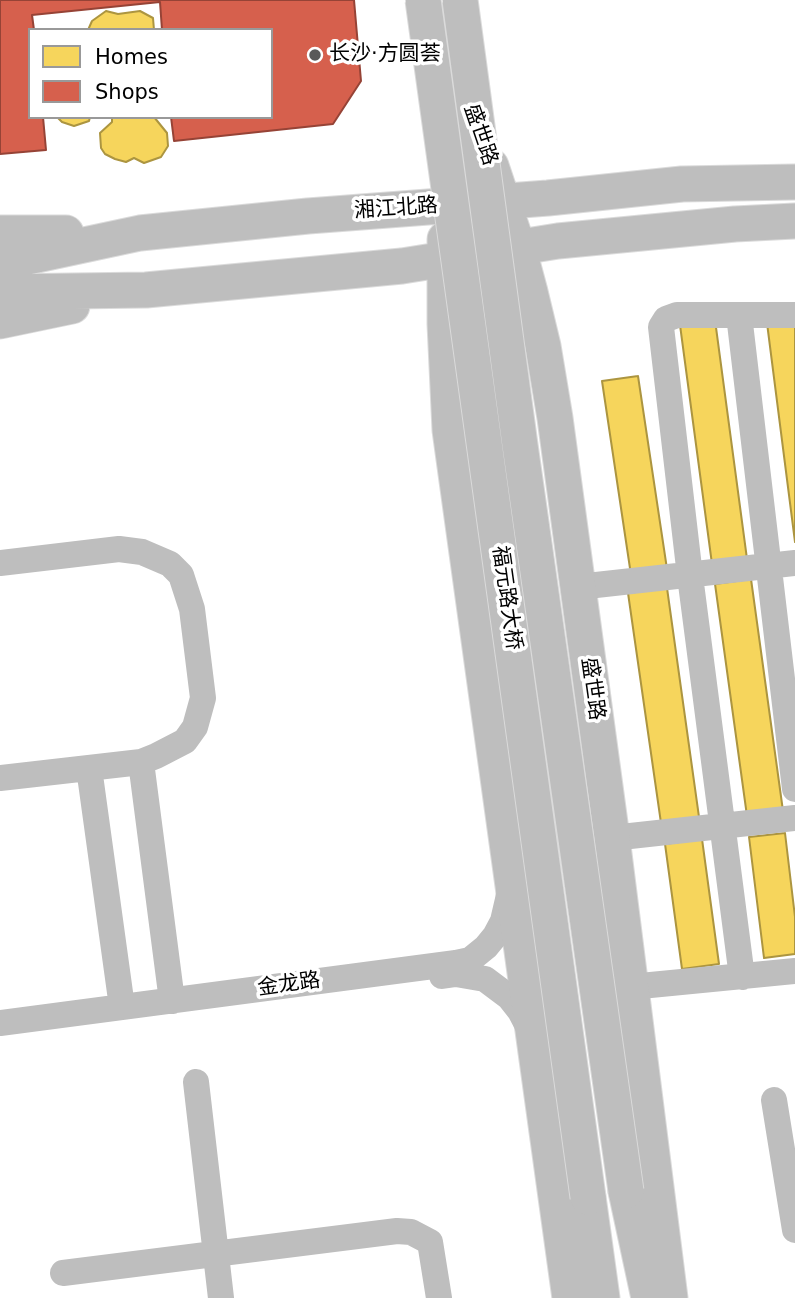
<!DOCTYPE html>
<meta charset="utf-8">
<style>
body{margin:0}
#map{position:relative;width:795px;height:1298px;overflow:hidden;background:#fff;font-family:"DejaVu Sans",sans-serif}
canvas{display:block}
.legend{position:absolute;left:28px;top:28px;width:245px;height:91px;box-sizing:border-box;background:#fff;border:2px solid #999;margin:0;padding:9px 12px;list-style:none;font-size:21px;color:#000}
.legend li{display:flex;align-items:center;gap:14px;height:35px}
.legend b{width:35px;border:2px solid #999}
</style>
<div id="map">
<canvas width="795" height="1298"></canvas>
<ul class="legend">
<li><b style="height:19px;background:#f6d55c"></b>Homes</li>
<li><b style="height:19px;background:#d6604d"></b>Shops</li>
</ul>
</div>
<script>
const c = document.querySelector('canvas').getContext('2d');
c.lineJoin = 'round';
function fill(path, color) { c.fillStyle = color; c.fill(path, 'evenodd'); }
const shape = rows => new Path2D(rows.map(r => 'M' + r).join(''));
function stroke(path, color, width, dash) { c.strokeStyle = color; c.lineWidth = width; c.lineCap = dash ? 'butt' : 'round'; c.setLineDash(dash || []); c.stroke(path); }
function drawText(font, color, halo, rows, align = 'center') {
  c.font = font + ' "DejaVu Sans","Noto Sans SC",sans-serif'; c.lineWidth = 7; c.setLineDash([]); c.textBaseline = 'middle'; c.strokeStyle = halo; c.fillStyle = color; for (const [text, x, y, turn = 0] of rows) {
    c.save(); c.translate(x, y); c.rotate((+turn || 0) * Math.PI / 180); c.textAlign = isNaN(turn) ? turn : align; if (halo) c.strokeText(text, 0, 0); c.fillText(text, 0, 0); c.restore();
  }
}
const homes = shape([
 [106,11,118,14,140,11,153,18,154,30,88,30,92,21,106,11],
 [57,117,90,117,89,121,74,126,62,122,57,117],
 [112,117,154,117,167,133,168,146,161,157,144,163,134,158,126,162,115,159,105,154,101,148,100,133,112,122,112,117],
 [715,320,747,559,712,564,680,325,715,320],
 [795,320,795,542,767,323,795,320],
 [638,376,667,569,631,575,602,381,638,376],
 [751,579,783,811,747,816,715,584,751,579],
 [667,588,699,817,661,823,628,593,667,588],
 [785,833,795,917,795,954,764,958,749,837,785,833],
 [702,839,719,964,682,969,665,844,702,839]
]);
const shops = shape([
 [0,0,354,0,361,81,333,124,174,141,171,117,271,117,271,30,162,30,160,2,32,15,34,30,30,30,30,117,43,117,46,150,0,154,0,0]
]);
const minor = shape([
 [739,315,795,789],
 [0,563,119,549,142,552,170,564,181,575,192,609,203,698,195,727,185,741,156,756,141,762,0,778],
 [578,587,795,563],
 [141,762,172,1001],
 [89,768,122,1007],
 [612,838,795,818],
 [442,976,456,974,485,979,509,997,520,1011,530,1030],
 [742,977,690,576,661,327,666,319,677,315,795,315],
 [630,987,795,971],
 [0,1023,456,963,470,960,486,947,495,936,503,921,510,891],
 [196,1082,221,1298],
 [774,1100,795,1230],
 [63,1273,397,1231,411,1232,430,1242,439,1298]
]);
const major = shape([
 [491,166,518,247,530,292,543,346,555,418,612,838,670,1298],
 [0,233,66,233],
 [445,239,445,324,450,430,570,1298],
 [0,263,140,233,308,216,548,198,682,184,795,182],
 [0,292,146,290,402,266,558,241,735,224,795,221],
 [0,321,72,306],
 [626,1191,649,1298],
 [588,1197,602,1298]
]);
const majorBridge = shape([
 [423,0,588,1197],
 [460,0,520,445,626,1191]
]);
const markers = [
 [315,55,7,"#595959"]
];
const poiNames = [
 ["长沙·方圆荟",329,55]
];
const streetNames = [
 ["盛世路",480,135,71],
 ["湘江北路",396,209,-4],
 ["福元路大桥",506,598,82],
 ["盛世路",592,689,82],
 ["金龙路",289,985,-8]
];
fill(homes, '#f6d55c');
stroke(homes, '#ac9540', 2);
fill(shops, '#d6604d');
stroke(shops, '#964336', 2);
stroke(major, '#dbdbdb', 37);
stroke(minor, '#bebebe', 26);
stroke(major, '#bebebe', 35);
stroke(majorBridge, '#dbdbdb', 37, []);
stroke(majorBridge, '#bebebe', 35);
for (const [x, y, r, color] of markers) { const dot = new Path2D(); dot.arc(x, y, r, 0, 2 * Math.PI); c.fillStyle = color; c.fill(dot); stroke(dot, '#fff', 2.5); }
drawText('21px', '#000', '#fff', poiNames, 'left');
drawText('21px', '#000', '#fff', streetNames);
</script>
